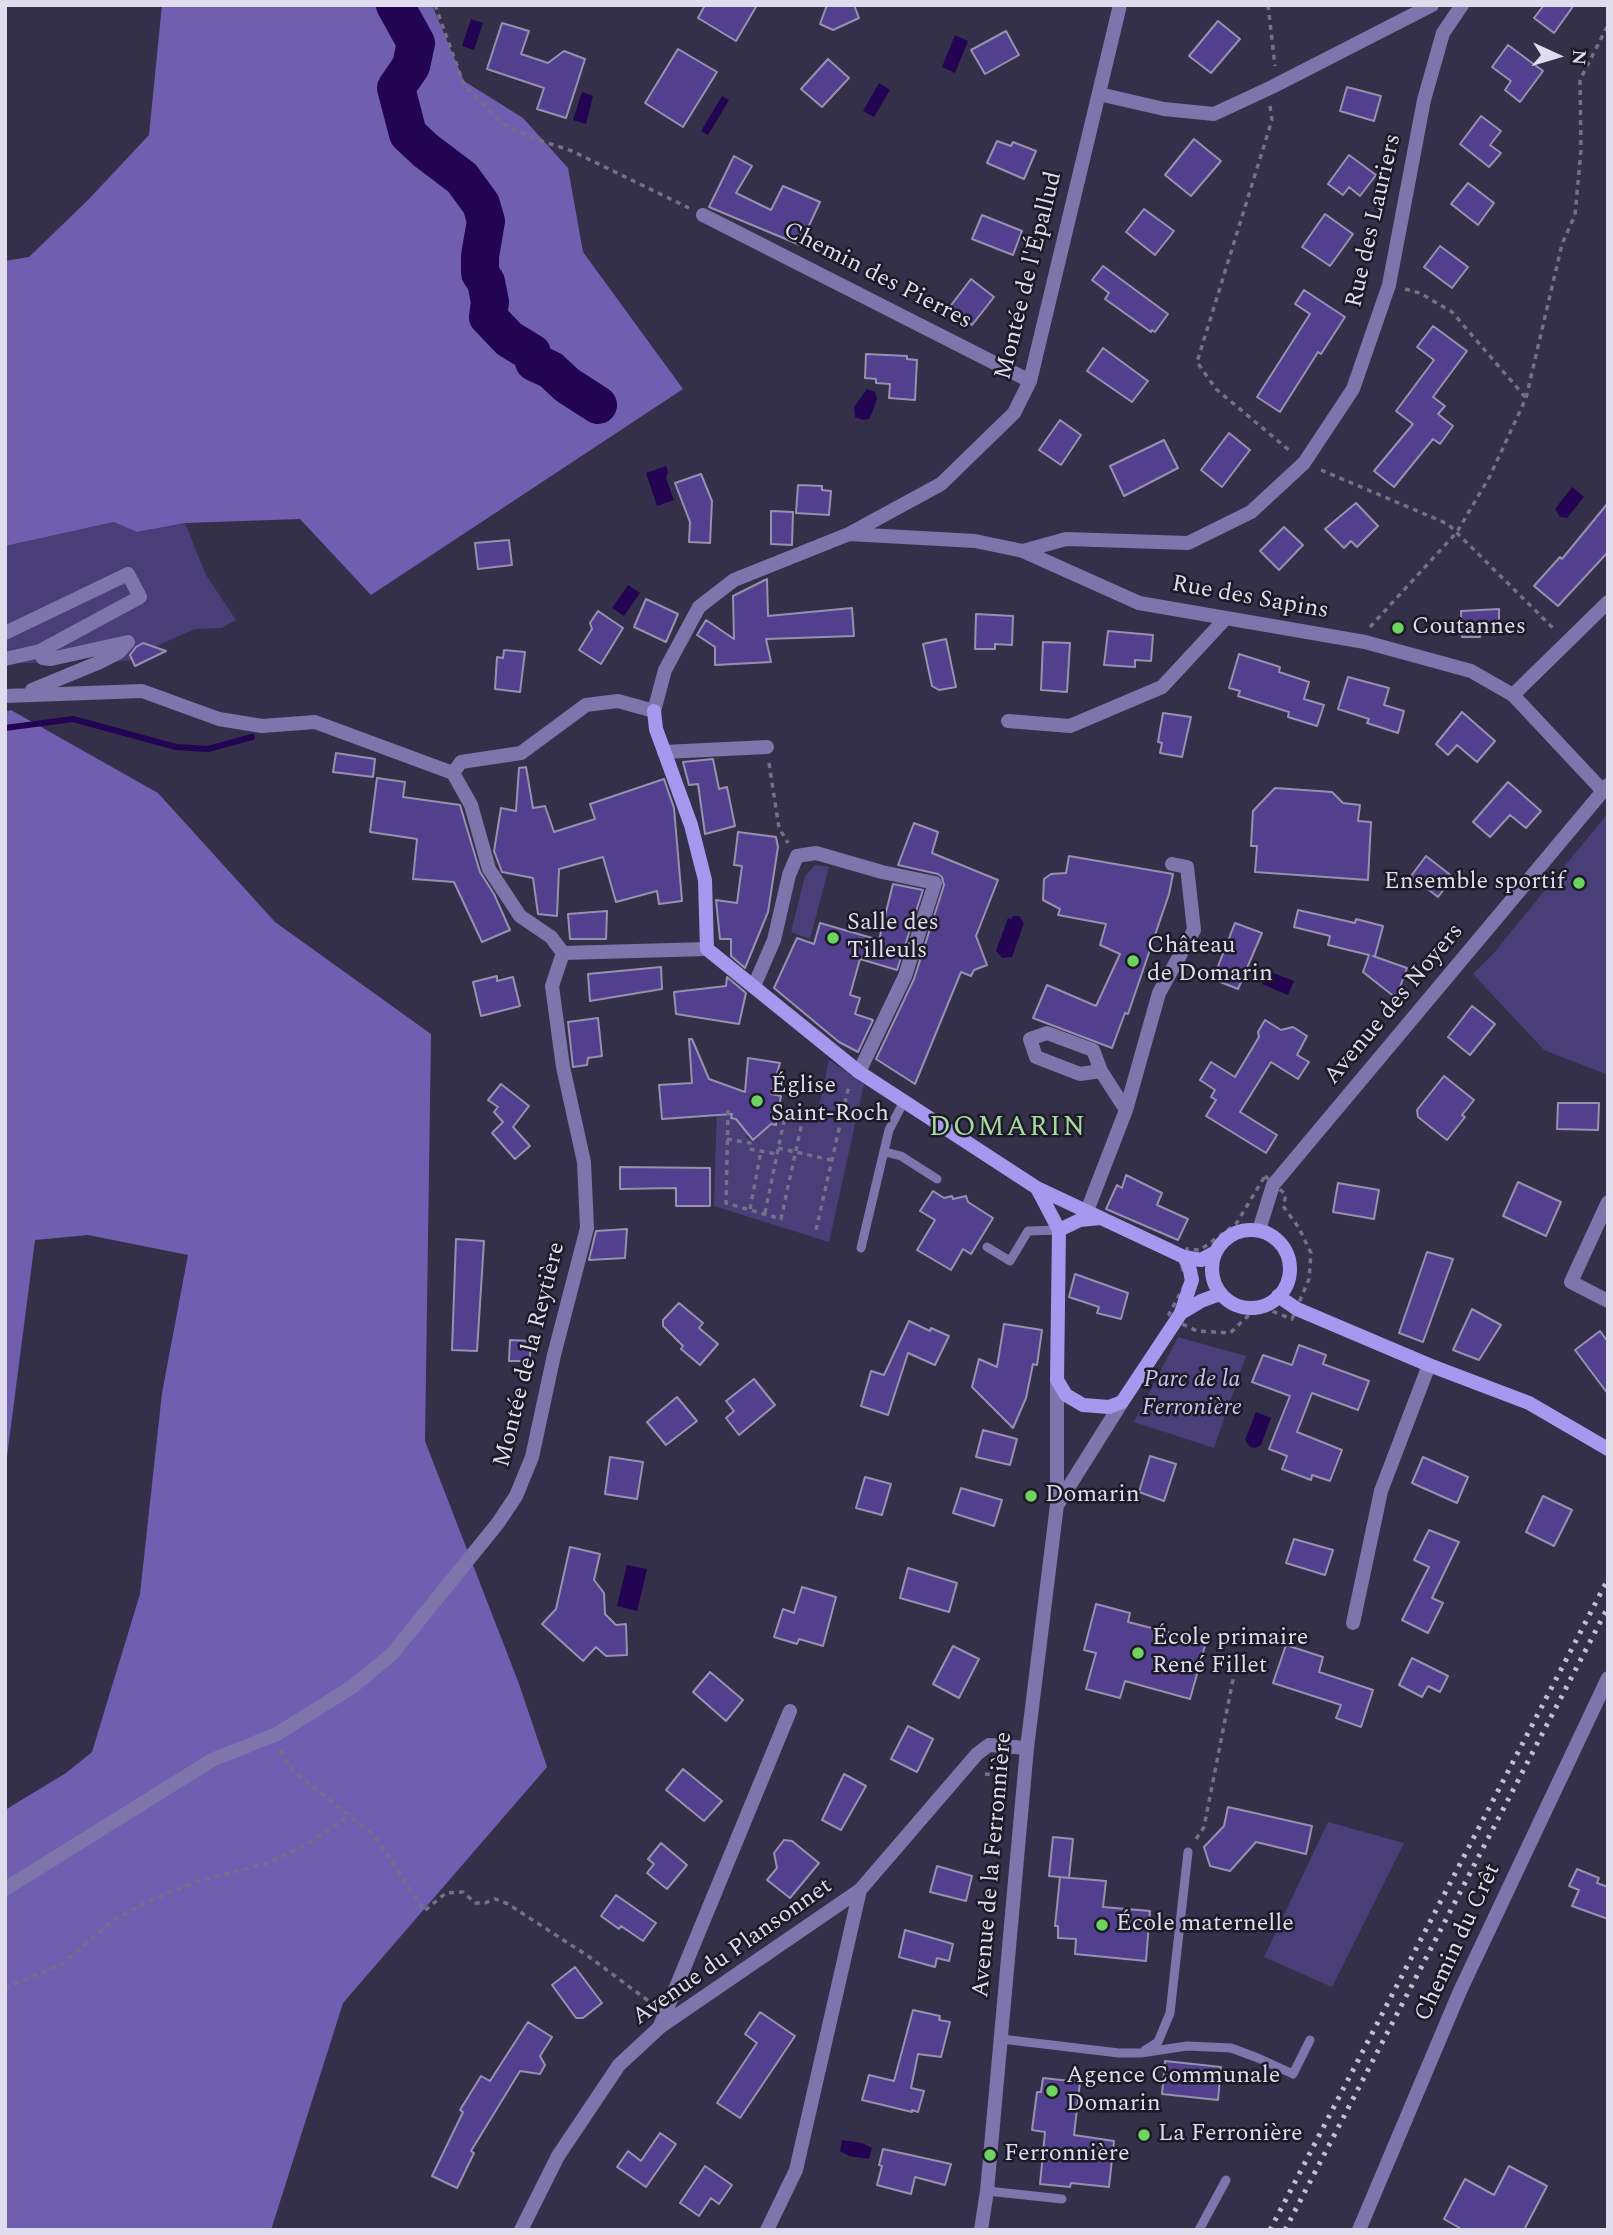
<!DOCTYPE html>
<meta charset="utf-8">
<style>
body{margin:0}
#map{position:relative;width:1613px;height:2235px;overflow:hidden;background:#34304a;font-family:Spectral,serif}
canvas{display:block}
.frame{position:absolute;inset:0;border:7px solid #dedced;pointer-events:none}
.north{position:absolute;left:1522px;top:21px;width:70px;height:70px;-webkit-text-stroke:5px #1c1a26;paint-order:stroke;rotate:94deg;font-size:19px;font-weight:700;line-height:28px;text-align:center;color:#dedced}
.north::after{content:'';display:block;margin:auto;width:24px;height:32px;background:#dedced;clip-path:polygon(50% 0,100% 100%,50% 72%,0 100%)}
</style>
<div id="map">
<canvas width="1613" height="2235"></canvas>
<div class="frame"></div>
<div class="north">N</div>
</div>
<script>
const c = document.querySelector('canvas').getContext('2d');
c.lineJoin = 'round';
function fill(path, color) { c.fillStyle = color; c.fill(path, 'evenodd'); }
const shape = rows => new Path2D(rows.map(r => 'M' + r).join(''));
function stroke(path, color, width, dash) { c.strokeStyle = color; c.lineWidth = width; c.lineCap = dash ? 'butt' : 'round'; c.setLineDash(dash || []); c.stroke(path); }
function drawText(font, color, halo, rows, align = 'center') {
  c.font = font + ' Spectral,serif'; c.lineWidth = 5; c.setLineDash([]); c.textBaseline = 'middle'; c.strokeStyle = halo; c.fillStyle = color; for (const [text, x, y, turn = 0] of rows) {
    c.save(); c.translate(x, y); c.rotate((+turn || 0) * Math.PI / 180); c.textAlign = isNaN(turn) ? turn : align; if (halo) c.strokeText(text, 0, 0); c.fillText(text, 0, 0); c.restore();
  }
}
const green = shape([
 [114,522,137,532,185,523,206,575,236,620,221,628,195,629,154,647,151,658,106,663,102,655,51,663,5,663,5,546],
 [1608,813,1608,1075,1544,1050,1473,974,1493,954],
 [815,865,829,867,810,939,791,932,805,876],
 [829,1060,864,1084,829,1242,714,1206,717,1105,732,1108,730,1118,742,1120,748,1132,746,1137,753,1141,758,1139,758,1134,768,1124,776,1125,779,1110,817,1115],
 [1178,1337,1246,1356,1214,1448,1134,1422],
 [1328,1822,1404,1843,1332,1987,1264,1957]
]);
const forest = shape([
 [162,5,432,5,464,81,523,118,568,168,583,252,683,389,371,595,300,519,185,523,137,532,114,522,5,546,5,261,29,257,88,200,149,135],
 [11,710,158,793,275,922,431,1034,425,1441,519,1684,547,1767,343,2003,271,2230,5,2230,5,1810,66,1773,92,1752,140,1594,162,1393,188,1255,88,1235,35,1240,5,1472,5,712]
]);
const water = shape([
 [471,19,483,23,474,50,462,46],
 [955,35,968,41,955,73,942,67],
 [879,83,890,90,874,117,863,111],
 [582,92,593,96,586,124,573,120],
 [722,96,729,100,708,135,701,131],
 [867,389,875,392,877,399,872,413,869,419,863,420,855,417,854,407],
 [666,466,668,472,666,478,674,500,657,506,646,473],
 [1572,487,1584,497,1567,518,1560,517,1555,509],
 [628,585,640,593,624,616,612,608],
 [1013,916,1019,916,1024,923,1012,957,1002,958,996,951,1008,918,1011,919],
 [1268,971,1294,981,1288,995,1262,984],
 [1256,1412,1271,1418,1261,1445,1255,1448,1250,1447,1245,1440],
 [627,1565,647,1569,637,1611,617,1606],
 [842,2140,862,2143,872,2148,869,2159,849,2156,840,2151]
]);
const stream = shape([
 [5,728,73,719,176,747,208,749,252,737]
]);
const river = shape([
 [395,5,416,43,411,66,396,88,408,134,425,150,462,178,481,204,486,221,480,256,480,273,486,282,490,302,488,317,509,339,532,353,534,362,551,370,567,385,598,405]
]);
const building = shape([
 [705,5,757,5,736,41,698,18,705,5],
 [827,5,854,5,859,18,833,30,820,24,827,5],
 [1544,5,1574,5,1554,33,1534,18,1544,5],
 [1218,21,1240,39,1211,73,1189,56,1218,21],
 [502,23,529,31,521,54,548,63,564,51,585,59,566,118,537,109,544,88,487,69,502,23],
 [1006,31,1019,55,985,74,971,50,1006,31],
 [1508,45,1543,71,1520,102,1505,90,1511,81,1492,67,1508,45],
 [678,49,717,72,683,127,645,103,678,49],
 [828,59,849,78,822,107,801,89,828,59],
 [1347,87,1381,96,1374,121,1340,111,1347,87],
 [1481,116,1501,131,1490,145,1501,153,1489,167,1460,144,1481,116],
 [1194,139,1221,161,1191,196,1165,175,1194,139],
 [997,141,1011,146,1013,142,1036,151,1024,179,987,163,997,141],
 [1349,155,1376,175,1360,196,1349,187,1343,195,1328,184,1349,155],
 [734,156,752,166,736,193,771,210,783,186,820,202,800,245,709,207,734,156],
 [1468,183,1494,203,1478,225,1451,204,1468,183],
 [1144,209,1174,231,1155,255,1126,232,1144,209],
 [1325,214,1353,234,1330,266,1302,247,1325,214],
 [982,215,1022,231,1013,255,972,239,982,215],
 [1440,246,1468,267,1452,288,1424,267,1440,246],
 [1103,266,1168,314,1155,332,1152,330,1151,332,1105,299,1109,293,1092,280,1103,266],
 [971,279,994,297,972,325,949,308,971,279],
 [1304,290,1345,317,1321,354,1318,352,1280,412,1257,397,1310,314,1295,304,1304,290],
 [1433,326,1467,351,1433,397,1445,406,1438,414,1453,426,1440,444,1433,439,1394,487,1374,471,1413,424,1396,411,1434,360,1417,347,1433,326],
 [1103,348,1148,381,1132,402,1087,371,1103,348],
 [866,354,907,356,907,359,917,360,915,400,889,398,890,384,876,383,876,379,865,378,866,354],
 [1060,420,1081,435,1061,465,1039,450,1060,420],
 [1229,433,1250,450,1222,487,1201,470,1229,433],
 [1164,440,1178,468,1124,496,1110,466,1164,440],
 [701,474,712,501,710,543,689,542,690,522,675,483,701,474],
 [798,485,822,486,822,490,831,491,829,515,796,513,798,485],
 [1356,503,1378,526,1357,547,1351,541,1344,548,1325,529,1356,503],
 [1608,503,1608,552,1558,606,1534,586,1560,557,1562,559,1608,503],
 [771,511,793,512,792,545,771,544,771,511],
 [1284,527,1303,545,1279,570,1260,551,1284,527],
 [509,540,512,565,478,569,475,543,509,540],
 [767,579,768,616,852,608,854,636,766,639,771,662,715,665,715,647,697,635,706,620,734,639,733,596,767,579],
 [646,599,678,614,666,642,634,627,646,599],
 [1499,609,1499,629,1480,630,1480,637,1462,637,1461,611,1499,609],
 [598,611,623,628,601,664,579,650,592,629,590,623,598,611],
 [976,614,1013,616,1012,645,995,644,995,649,975,649,976,614],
 [1108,631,1153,635,1151,661,1135,660,1135,667,1104,665,1108,631],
 [946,639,956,687,939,690,932,686,923,644,946,639],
 [1043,642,1070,643,1067,692,1041,690,1043,642],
 [143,643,166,651,135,666,130,655,136,647,143,643],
 [504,650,525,652,520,692,495,689,497,657,503,658,504,650],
 [1239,654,1280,667,1279,672,1309,682,1304,699,1324,705,1317,726,1288,717,1289,712,1238,696,1240,691,1229,688,1239,654],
 [1348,677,1389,688,1384,705,1404,711,1398,733,1367,723,1369,719,1338,709,1348,677],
 [1462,712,1495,741,1477,762,1457,745,1448,755,1436,744,1462,712],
 [1163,713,1191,717,1182,757,1160,753,1162,743,1158,742,1163,713],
 [336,753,375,759,373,777,333,772,336,753],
 [713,759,719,789,727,787,735,826,705,834,698,784,689,785,683,762,713,759],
 [526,767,533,808,545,806,554,832,595,819,590,804,664,779,674,808,682,901,659,904,657,891,616,902,603,857,559,869,557,916,538,914,533,878,502,872,494,851,501,808,516,811,519,768,526,767],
 [377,778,405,782,403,797,460,805,480,872,494,894,510,930,482,942,454,882,413,879,417,839,370,832,377,778],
 [1508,782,1541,811,1526,828,1510,815,1490,837,1473,822,1508,782],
 [1275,788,1332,792,1343,803,1360,805,1358,821,1371,822,1368,880,1255,872,1257,846,1251,846,1253,811,1275,788],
 [914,823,938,832,932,853,998,880,976,936,987,965,974,970,971,976,961,972,915,1084,876,1059,914,979,944,885,942,877,938,874,898,865,914,823],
 [738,832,776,837,778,847,768,912,745,968,731,956,731,939,720,939,716,900,737,903,742,866,734,865,738,832],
 [1069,856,1173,874,1169,894,1128,1014,1125,1013,1112,1048,1033,1018,1047,985,1096,1006,1120,954,1100,945,1106,924,1058,915,1060,909,1043,900,1044,879,1051,874,1066,873,1069,856],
 [1426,856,1453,877,1438,897,1411,876,1426,856],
 [893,884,923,890,897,970,860,959,850,995,860,998,855,1014,873,1020,858,1052,839,1042,774,988,797,938,814,944,820,923,879,940,893,884],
 [1298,910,1355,923,1356,919,1383,926,1375,956,1373,956,1407,968,1396,998,1363,972,1369,955,1328,945,1330,936,1294,927,1298,910],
 [607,911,606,939,570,939,568,914,607,911],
 [1235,923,1262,933,1238,989,1213,979,1235,923],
 [661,967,662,989,590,1001,588,974,661,967],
 [497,976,497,981,513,977,520,1006,481,1016,473,982,497,976],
 [727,977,746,993,739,1024,676,1014,674,992,726,986,727,977],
 [1472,1006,1495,1024,1470,1055,1448,1037,1472,1006],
 [598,1018,602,1056,588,1058,587,1065,573,1067,568,1022,598,1018],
 [1265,1020,1281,1030,1293,1027,1307,1036,1297,1055,1309,1062,1298,1079,1271,1062,1240,1112,1277,1135,1266,1153,1206,1116,1216,1100,1211,1097,1215,1090,1200,1080,1211,1062,1235,1077,1259,1037,1258,1032,1265,1020],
 [689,1039,692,1039,709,1079,745,1092,748,1058,780,1063,771,1094,781,1096,776,1125,771,1124,753,1140,736,1119,731,1118,732,1114,662,1119,659,1085,692,1083,689,1039],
 [1444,1076,1474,1100,1462,1115,1465,1117,1447,1140,1418,1117,1417,1110,1444,1076],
 [501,1084,529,1106,513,1127,530,1146,515,1159,492,1133,503,1122,494,1112,498,1107,488,1100,501,1084],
 [1558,1103,1599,1103,1598,1130,1557,1129,1558,1103],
 [620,1167,710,1168,710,1206,676,1206,676,1188,620,1189,620,1167],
 [1126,1175,1162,1193,1157,1205,1188,1219,1178,1240,1106,1209,1117,1185,1122,1188,1126,1175],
 [1518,1182,1561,1202,1546,1236,1503,1216,1518,1182],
 [1338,1183,1379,1190,1374,1219,1333,1212,1338,1183],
 [933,1191,944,1198,952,1196,953,1199,966,1196,968,1202,993,1218,971,1254,963,1249,951,1270,917,1250,935,1220,920,1211,933,1191],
 [627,1229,625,1258,589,1260,596,1231,627,1229],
 [456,1239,484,1241,477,1351,452,1350,456,1239],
 [1427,1252,1453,1259,1423,1342,1399,1333,1427,1252],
 [1075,1274,1128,1293,1121,1319,1097,1313,1099,1307,1069,1297,1075,1274],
 [679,1303,703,1323,699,1328,718,1344,700,1365,681,1349,683,1346,663,1326,663,1320,679,1303],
 [1472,1309,1501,1325,1479,1360,1453,1350,1472,1309],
 [909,1321,930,1331,931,1328,949,1336,935,1365,908,1353,888,1415,861,1406,871,1371,884,1375,909,1321],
 [1004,1324,1042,1330,1037,1365,1033,1364,1026,1398,1013,1428,972,1387,979,1359,997,1367,1004,1324],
 [1600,1331,1608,1342,1608,1394,1575,1350,1600,1331],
 [510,1340,530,1341,530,1361,509,1361,510,1340],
 [1299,1345,1326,1355,1323,1364,1369,1381,1358,1410,1312,1393,1297,1432,1342,1450,1330,1481,1312,1475,1311,1480,1282,1469,1287,1456,1269,1449,1290,1396,1252,1382,1263,1355,1292,1365,1299,1345],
 [754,1379,775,1405,739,1435,726,1418,734,1411,726,1401,754,1379],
 [677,1397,697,1421,666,1445,647,1422,677,1397],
 [983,1430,1017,1439,1010,1465,976,1457,983,1430],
 [1150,1456,1176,1464,1164,1501,1139,1492,1150,1456],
 [610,1457,643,1462,637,1499,605,1494,610,1457],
 [1423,1457,1468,1477,1457,1503,1412,1483,1423,1457],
 [865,1477,891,1484,882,1515,856,1508,865,1477],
 [961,1488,1002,1500,994,1526,953,1513,961,1488],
 [1543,1496,1572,1510,1554,1546,1526,1532,1543,1496],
 [1429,1530,1459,1542,1432,1598,1443,1603,1428,1633,1402,1620,1429,1567,1414,1560,1429,1530],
 [1294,1539,1333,1550,1325,1575,1286,1563,1294,1539],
 [570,1547,600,1554,594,1580,604,1593,605,1614,616,1625,626,1624,627,1655,606,1656,596,1647,583,1661,542,1624,556,1609,570,1547],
 [908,1568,957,1583,949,1612,900,1598,908,1568],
 [802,1587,836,1597,823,1646,799,1639,797,1644,774,1637,783,1609,794,1613,802,1587],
 [1096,1604,1130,1613,1128,1622,1206,1642,1190,1699,1125,1681,1120,1698,1086,1689,1096,1653,1084,1650,1096,1604],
 [1286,1645,1323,1657,1319,1672,1373,1690,1361,1727,1336,1718,1341,1705,1273,1683,1286,1645],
 [953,1646,979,1659,959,1698,933,1684,953,1646],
 [1412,1658,1448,1676,1440,1692,1428,1686,1422,1697,1399,1685,1412,1658],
 [710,1672,743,1700,726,1721,693,1692,710,1672],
 [908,1726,933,1739,917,1772,891,1759,908,1726],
 [683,1769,722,1801,704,1821,666,1790,683,1769],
 [844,1774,866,1786,841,1830,822,1820,844,1774],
 [1228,1807,1312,1826,1306,1854,1256,1842,1230,1871,1210,1866,1204,1847,1224,1826,1228,1807],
 [1053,1837,1073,1839,1069,1878,1049,1876,1053,1837],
 [784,1840,792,1841,819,1863,790,1898,767,1880,777,1868,774,1853,784,1840],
 [661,1843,687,1865,667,1889,647,1873,654,1864,648,1859,661,1843],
 [937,1866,972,1876,966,1901,930,1892,937,1866],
 [1577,1869,1599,1878,1597,1883,1608,1887,1608,1919,1572,1906,1579,1890,1569,1886,1577,1869],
 [1060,1877,1106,1881,1103,1907,1150,1911,1146,1961,1075,1954,1076,1939,1058,1938,1058,1926,1055,1926,1060,1877],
 [616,1895,656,1923,643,1941,621,1926,619,1929,601,1916,616,1895],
 [905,1930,953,1944,949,1961,937,1958,935,1967,899,1957,905,1930],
 [575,1967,602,2003,583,2018,576,2018,552,1985,575,1967],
 [913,2010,940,2016,939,2020,950,2022,941,2057,918,2054,911,2088,924,2091,918,2112,912,2110,912,2112,862,2100,869,2075,894,2081,913,2010],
 [760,2012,795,2036,740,2118,717,2103,757,2043,745,2034,760,2012],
 [528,2022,552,2037,540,2056,545,2065,540,2074,520,2071,471,2151,474,2153,457,2188,432,2176,463,2112,460,2110,481,2076,490,2081,528,2022],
 [1165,2061,1221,2067,1218,2100,1162,2094,1165,2061],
 [1043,2078,1080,2082,1074,2135,1114,2141,1109,2187,1071,2183,1070,2187,1040,2184,1045,2132,1032,2130,1037,2092,1041,2092,1043,2078],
 [660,2133,676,2144,646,2187,617,2167,628,2151,641,2161,660,2133],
 [883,2149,951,2164,945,2185,915,2177,911,2194,877,2185,882,2166,879,2165,883,2149],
 [705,2166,732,2185,719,2204,711,2198,699,2216,680,2203,705,2166],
 [1509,2166,1547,2186,1524,2230,1463,2230,1444,2219,1465,2179,1494,2195,1509,2166]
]);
const path = shape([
 [435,5,464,85,503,124,533,138,572,151,689,208],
 [1268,5,1275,66],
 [1270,106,1272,120,1197,362,1216,389,1290,451],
 [1405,289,1420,293,1452,312,1526,398],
 [1321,470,1448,524,1555,630],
 [1370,627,1457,532,1490,476,1526,398,1562,244,1575,215,1581,150,1580,80,1608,25],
 [769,763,779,828,788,843],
 [728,1110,726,1203,781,1219,803,1118],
 [727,1139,750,1143,749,1149,777,1154],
 [778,1148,831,1160],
 [1265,1176,1286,1195,1283,1206,1299,1228,1311,1253,1309,1279,1292,1319,1269,1310,1250,1314,1230,1333,1197,1331,1176,1321,1169,1314,1187,1281,1182,1267,1187,1249,1200,1250,1236,1224,1265,1176],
 [750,1209,761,1151],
 [765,1213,785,1116],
 [816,1230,849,1085],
 [281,1750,282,1756,297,1774,370,1832,386,1852,424,1911,446,1893,463,1892,475,1903,485,1903,495,1899,508,1904,588,1956,650,2002],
 [985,1774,1008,1776],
 [1196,1839,1204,1827,1238,1654],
 [5,1988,62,1964,114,1920,149,1901,198,1881,265,1864,308,1844,348,1816]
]);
const lane = shape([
 [885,1152,901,1156,937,1179],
 [987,1247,1010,1261,1028,1231,1059,1230],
 [861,1248,889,1130,903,1103],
 [1001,2039,1119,2053,1141,2053,1187,2046,1231,2048,1258,2058,1293,2074,1310,2040],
 [1145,2050,1158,2042,1170,2013,1188,1852],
 [987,2191,1062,2199],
 [1199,2230,1226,2180]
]);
const street = shape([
 [1099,94,1164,109,1214,114,1272,87,1432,5],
 [703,215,1030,381],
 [849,534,975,541,1023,551,1139,603,1365,642,1471,671,1513,695,1603,791],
 [1023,551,1066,539,1188,543,1251,512,1304,463,1353,389,1389,285,1424,100,1443,33,1462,5],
 [5,633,128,574,140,597,40,651,43,658,51,659,128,642,119,652,100,662,32,690],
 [5,659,40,651],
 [1513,695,1608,602],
 [5,696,142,691,219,719,262,726,315,722,453,773,471,805,489,869,520,916,551,937,563,953],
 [1008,721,1070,726,1162,687,1226,618],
 [664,752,767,747],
 [453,773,461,762,521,753,586,705,618,701,654,711,665,670,699,607,734,580,849,534,941,484,1014,413,1030,381,1120,5],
 [563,953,707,949],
 [754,986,774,940,789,875,797,856,816,853,882,872,935,883,905,976,859,1072],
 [1126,1110,1159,993,1194,930,1187,867,1172,864],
 [1608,1202,1571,1282,1608,1301],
 [1087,1211,1126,1110,1101,1071,1080,1074,1036,1057,1030,1039,1047,1033,1093,1050,1101,1071],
 [1259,1230,1273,1185,1608,785],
 [1058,1504,1122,1402],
 [1353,1623,1381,1491,1429,1365],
 [5,1889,212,1760,277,1734,352,1687,392,1654,498,1523,516,1496,532,1457,554,1355,587,1228,584,1162,563,1067,552,986,563,953],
 [660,2026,790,1711],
 [521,2230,558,2156,619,2065,660,2027,860,1890,977,1754,989,1745,1027,1748],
 [767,2230,796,2170,860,1890],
 [981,2230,987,2191,1027,1748,1057,1505,1057,1380],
 [1359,2230,1460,1991,1608,1678]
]);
const secondary = shape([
 [654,711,656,729,691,825,705,880,707,949,859,1072,1037,1188,1184,1257,1201,1260,1214,1253],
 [1037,1188,1059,1230,1057,1380,1066,1395,1083,1405,1109,1407,1122,1402,1181,1313,1201,1301,1220,1294],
 [1059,1230,1080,1220,1100,1218],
 '1212 1269a39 39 0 1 1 78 0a39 39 0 1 1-78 0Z',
 [1278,1296,1297,1309,1429,1365,1529,1403,1608,1449],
 [1181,1313,1192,1280,1189,1266,1184,1257]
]);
const rail = shape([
 [1270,2230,1608,1579],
 [1285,2230,1608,1607]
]);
const markers = [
 [1398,628,7,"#6fd35f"],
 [1579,883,7,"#6fd35f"],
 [833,938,7,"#6fd35f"],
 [1133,961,7,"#6fd35f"],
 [757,1101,7,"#6fd35f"],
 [1031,1496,7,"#6fd35f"],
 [1138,1653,7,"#6fd35f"],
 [1102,1925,7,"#6fd35f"],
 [1052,2091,7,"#6fd35f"],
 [1144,2135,7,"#6fd35f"],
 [990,2155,7,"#6fd35f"]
];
const streetNames = [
 ["Rue des Lauriers",1375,221,-77],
 ["Montée de l'Épallud",1030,276,-76],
 ["Chemin des Pierres",877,277,27],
 ["Rue des Sapins",1250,599,10],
 ["Avenue des Noyers",1395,1005,-50],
 ["Montée de la Reytière",531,1355,-76],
 ["Avenue de la Ferronnière",994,1865,-85],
 ["Chemin du Crêt",1459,1943,-65],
 ["Avenue du Plansonnet",733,1953,-35]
];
const poiNames = [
 ["Coutannes",1412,628],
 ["Ensemble sportif",1565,883,"right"],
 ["Salle des",847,924],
 ["Tilleuls",847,952],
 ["Château",1147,947],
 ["de Domarin",1147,975],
 ["Église",771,1087],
 ["Saint-Roch",771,1115],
 ["Domarin",1045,1496],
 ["École primaire",1152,1639],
 ["René Fillet",1152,1667],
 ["École maternelle",1116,1925],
 ["Agence Communale",1066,2077],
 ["Domarin",1066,2105],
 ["La Ferronière",1158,2135],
 ["Ferronnière",1004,2155]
];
const parkNames = [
 ["Parc de la",1192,1381],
 ["Ferronière",1192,1409]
];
const quarterNames = [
 ["DOMARIN",1008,1130]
];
fill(green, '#493e77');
fill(forest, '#705fb0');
fill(water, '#220452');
stroke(stream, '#220452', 6);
stroke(river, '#220452', 38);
fill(building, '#52408e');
stroke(building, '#9591af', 2);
stroke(path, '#737087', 3.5, [5, 5]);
stroke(lane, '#7e75ac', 9);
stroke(street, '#7e75ac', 14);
stroke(secondary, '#a798ef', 14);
stroke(rail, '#c1bfd1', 5, [3.5, 7]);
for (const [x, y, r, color] of markers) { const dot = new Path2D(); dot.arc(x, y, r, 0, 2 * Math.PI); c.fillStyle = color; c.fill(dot); stroke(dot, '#1c1a26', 2.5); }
drawText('24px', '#dedced', '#1c1a26', streetNames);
drawText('24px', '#dedced', '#1c1a26', poiNames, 'left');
drawText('italic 24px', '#c8c2ee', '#1c1a26', parkNames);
c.letterSpacing = '2px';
drawText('28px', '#a7db9e', '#1c1a26', quarterNames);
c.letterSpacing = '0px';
</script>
